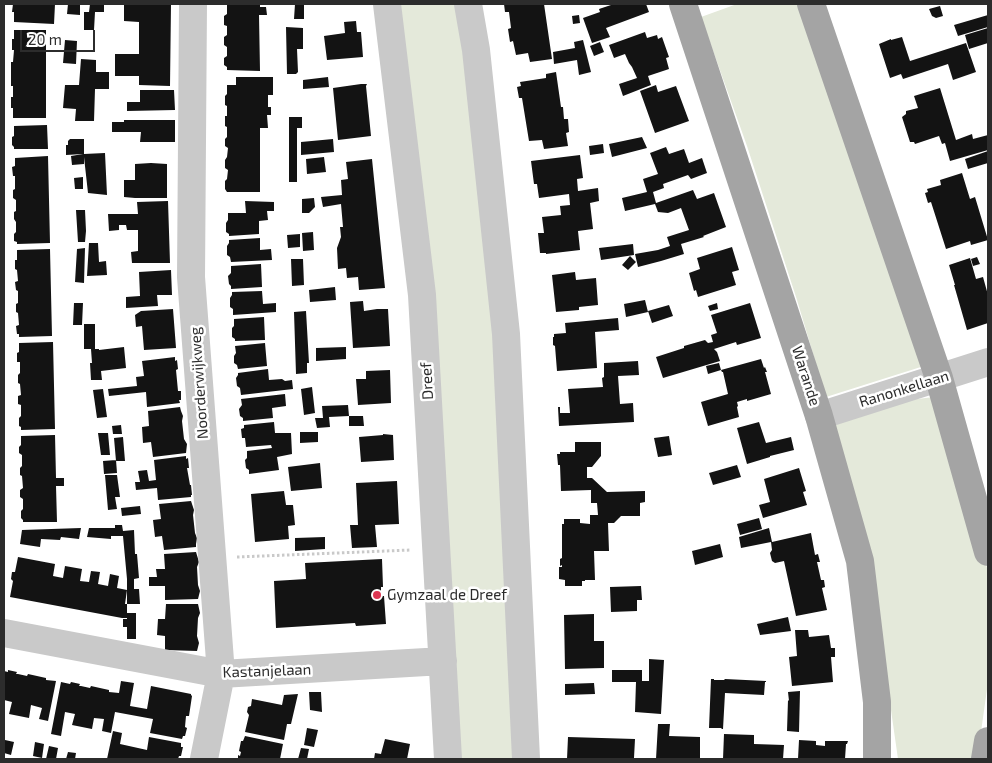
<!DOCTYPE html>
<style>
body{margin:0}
#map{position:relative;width:992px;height:763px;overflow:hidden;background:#fff;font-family:"Exo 2",sans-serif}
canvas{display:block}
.frame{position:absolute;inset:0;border:5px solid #2c2c2c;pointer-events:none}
.scale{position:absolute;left:20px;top:30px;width:75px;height:22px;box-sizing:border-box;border:2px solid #2c2c2c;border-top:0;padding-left:6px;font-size:15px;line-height:18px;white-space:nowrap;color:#2c2c2c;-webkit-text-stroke:4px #fff;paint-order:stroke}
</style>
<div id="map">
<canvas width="992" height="763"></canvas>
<div class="frame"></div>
<div class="scale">20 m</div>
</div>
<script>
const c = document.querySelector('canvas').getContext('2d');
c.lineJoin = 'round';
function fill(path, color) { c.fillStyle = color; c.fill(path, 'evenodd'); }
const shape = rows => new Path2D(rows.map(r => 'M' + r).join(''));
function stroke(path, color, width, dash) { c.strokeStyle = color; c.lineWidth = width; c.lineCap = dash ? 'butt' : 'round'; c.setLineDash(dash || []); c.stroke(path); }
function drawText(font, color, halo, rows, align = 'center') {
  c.font = font + ' "Exo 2",sans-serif'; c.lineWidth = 5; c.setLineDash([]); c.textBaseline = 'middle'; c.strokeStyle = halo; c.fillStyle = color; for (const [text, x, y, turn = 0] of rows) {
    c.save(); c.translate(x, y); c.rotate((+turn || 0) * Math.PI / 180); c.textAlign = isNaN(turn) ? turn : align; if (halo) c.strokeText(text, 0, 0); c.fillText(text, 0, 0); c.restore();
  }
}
const green = shape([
 [398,4,457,4,501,340,519,759,458,759],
 [737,4,802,4,924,366,826,397,797,300,747,146,701,17],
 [934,397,988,571,988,682,980,739,975,759,898,759,881,640,834,424,909,400]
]);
const building = shape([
 [13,4,55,4,54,24,14,22,14,12,12,12],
 [68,4,80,4,80,15,67,14],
 [90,4,104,4,104,12,95,12,94,30,84,30,84,12,89,12],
 [124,4,171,4,170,86,139,85,139,76,115,76,115,54,139,54,139,22,124,21],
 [225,4,260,4,260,7,266,7,267,15,259,15,260,71,227,70,227,67,224,65,224,58,227,56,227,47,224,45,224,37,227,35,227,26,224,25,224,16,227,14,227,5],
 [295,4,304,4,304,19,294,19],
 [504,4,544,4,552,59,530,62,528,53,516,55,513,41,510,42,508,29,511,28,509,12,505,12],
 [614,4,646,4,649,12,606,28,610,37,592,43,583,18,600,12,599,9],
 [940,6,943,16,936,18,932,16,929,9],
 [579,15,580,23,573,24,572,16],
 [988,15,988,27,958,36,954,25],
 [356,21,357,32,361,32,363,57,327,60,324,36,345,33,344,22],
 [286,27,303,28,303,49,297,49,298,72,296,74,287,74],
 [988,28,988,43,969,49,965,35],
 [14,30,46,30,46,118,13,118,13,108,11,108,11,97,13,97,13,86,11,86,11,62,13,62,14,50,12,50,12,39,14,39],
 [645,32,647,38,657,35,658,39,662,37,669,57,666,58,669,69,648,76,651,85,623,96,619,84,637,78,632,67,629,63,625,54,614,58,609,45],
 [902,37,910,61,966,43,976,72,953,80,948,64,903,79,901,74,890,78,879,44,891,39,891,40],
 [65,40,77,41,76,64,63,63],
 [583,40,591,72,579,75,577,60,554,64,553,52,575,48,574,42],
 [600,42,604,52,594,56,590,46],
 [81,59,96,60,96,72,109,72,109,89,95,89,94,121,75,121,76,109,63,108,65,85,79,85],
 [556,72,561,107,563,107,564,119,568,119,569,132,566,133,568,146,544,149,542,140,529,141,522,98,519,98,517,87,521,86,520,82,546,78,546,74],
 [236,77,273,77,273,95,268,95,268,107,271,107,271,115,267,115,268,128,260,128,260,192,227,192,225,189,225,181,227,179,228,170,225,168,225,160,227,157,228,148,225,146,225,139,227,137,227,127,225,126,225,116,227,116,227,106,225,105,225,96,227,94,227,85,236,85],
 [328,77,329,87,303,89,303,80],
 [361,84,367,84,366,86,371,136,338,140,333,88],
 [656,85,658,92,676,86,689,121,655,133,640,91],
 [940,88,956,140,972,134,973,139,988,135,988,150,950,161,945,143,942,144,939,136,915,144,914,142,910,142,902,117,906,114,906,111,918,108,914,96],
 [140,90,174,90,175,110,127,111,127,102,140,102],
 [289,117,302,117,302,128,297,128,297,182,289,182],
 [124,120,175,120,175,142,140,142,141,132,112,132,112,122,124,122],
 [47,125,48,149,14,149,14,147,12,145,12,137,14,136,14,126],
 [642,137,647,148,612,157,609,144],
 [70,139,84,139,84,154,105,153,107,195,88,193,84,157,84,164,72,165,71,156,83,154,66,155,66,145,68,145,68,141],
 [333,139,334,152,301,155,301,142],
 [603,144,604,153,590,155,589,146],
 [666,147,669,154,684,149,689,163,702,158,707,173,691,179,688,175,663,184,664,188,653,192,656,203,693,190,697,199,714,193,726,227,703,236,704,237,681,244,684,254,661,261,638,267,635,254,658,250,670,246,667,237,689,230,681,208,668,213,658,212,655,204,625,211,622,198,647,192,643,179,658,174,650,153],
 [988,151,988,163,968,169,965,159],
 [580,155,583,178,577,179,578,191,598,188,599,201,590,203,593,229,578,231,580,250,546,254,546,253,540,253,538,233,544,233,542,217,561,215,560,206,570,205,569,194,539,198,537,184,534,184,531,161],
 [48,156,50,243,17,244,17,242,14,241,14,234,16,232,16,222,14,219,14,212,16,211,16,200,13,198,13,190,15,189,15,176,13,176,12,167,15,166,15,158],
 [324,157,326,172,307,174,306,159],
 [372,159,385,288,359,290,358,277,347,278,346,268,338,269,337,248,341,237,340,227,343,227,341,204,323,207,321,197,342,195,341,180,348,179,346,162],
 [151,163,167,164,167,198,135,198,124,197,124,180,135,180,135,164],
 [962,173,970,199,975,197,988,240,971,245,970,241,946,249,931,202,928,203,925,193,928,192,927,189,941,185,940,180],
 [83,177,83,189,75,189,74,178],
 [314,198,315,207,309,213,302,213,302,199],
 [168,201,170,263,132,263,131,252,138,251,138,230,127,230,126,225,119,225,119,230,109,231,108,214,138,214,137,202],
 [245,201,274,202,274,211,267,211,268,220,259,221,259,234,229,236,229,234,226,232,226,223,228,220,228,213,246,213],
 [76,210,85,210,86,231,85,242,78,242],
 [313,232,314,250,303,251,302,233],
 [300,234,300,247,288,248,287,235],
 [260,238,260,250,271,249,272,260,231,262,230,257,227,255,227,246,229,243,229,240],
 [89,243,98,243,99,262,106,261,107,275,87,276],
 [633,244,634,255,601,260,599,248],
 [732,247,739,270,732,272,736,285,698,297,696,290,694,291,689,273,700,269,697,258],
 [85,248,84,283,75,282,77,249],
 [50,249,52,336,19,337,19,334,17,334,16,326,19,325,18,313,16,312,16,304,18,303,18,291,16,290,15,282,18,281,17,270,15,269,15,260,17,260,17,250],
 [630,256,636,262,628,270,622,265],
 [977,257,980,264,973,266,971,259],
 [970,258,976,279,983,277,988,295,988,323,967,330,954,285,955,285,949,265],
 [291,259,303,259,304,285,292,286],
 [261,264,262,287,231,289,231,286,229,284,228,276,231,273,231,266],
 [171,270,172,295,157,295,158,306,126,308,126,297,140,296,139,272],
 [575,272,576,280,596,278,598,305,579,307,579,310,556,312,552,275],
 [335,287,336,300,310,302,309,290],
 [262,291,263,304,276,303,276,312,233,315,233,309,230,307,230,298,232,295,232,292],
 [645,300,648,312,626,317,624,304],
 [363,301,364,311,377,309,388,309,390,346,353,348,350,302],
 [74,303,83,303,82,325,73,325],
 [717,303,718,309,710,311,708,306],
 [750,303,761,338,737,345,736,342,714,349,717,352,720,361,663,378,656,357,684,348,684,346,705,340,708,343,713,342,711,335,717,333,711,315],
 [669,305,673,316,652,323,648,311],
 [173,309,176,348,144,350,142,326,136,327,135,315,141,311],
 [306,311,309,363,307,363,307,373,296,374,294,312],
 [264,317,265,340,235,341,235,339,232,337,232,328,234,326,234,319],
 [618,318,619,330,595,332,597,368,557,371,555,346,553,345,553,337,554,337,554,334,566,333,565,323],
 [84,324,95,324,95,349,99,349,99,350,124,347,126,368,101,371,102,380,91,380,90,363,92,363,91,349,84,349],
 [53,342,55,429,21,430,21,427,19,426,19,418,21,416,21,405,18,404,18,396,21,395,20,384,18,383,18,375,20,373,20,362,17,362,17,353,19,352,19,343],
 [265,343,267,366,238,369,237,365,234,363,234,356,236,353,235,346],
 [346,347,346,359,316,361,316,348],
 [175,357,175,361,177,360,178,369,176,370,178,391,181,391,181,400,179,400,180,403,147,407,146,392,109,396,108,389,137,386,136,377,144,376,142,361],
 [761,359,764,368,765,367,767,372,765,372,771,394,747,401,747,399,737,402,738,406,737,407,739,417,708,426,701,402,728,394,723,372,722,372,721,370],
 [638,361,639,375,618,376,620,404,633,403,634,422,559,426,558,407,560,407,560,413,570,413,568,389,603,387,602,378,604,377,604,363],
 [719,363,721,370,708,374,706,366],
 [268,369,269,380,282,379,285,381,292,380,293,389,241,395,240,388,237,386,236,378,238,375,238,373],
 [390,370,391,403,358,405,356,379,366,379,366,371],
 [312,387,315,413,304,415,301,389],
 [103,389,107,417,97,418,93,390],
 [285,394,286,406,272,408,273,418,243,421,243,418,240,416,239,409,242,405,241,399],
 [348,405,349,416,329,417,330,427,317,428,315,418,323,418,322,406],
 [180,407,181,411,183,416,182,421,184,439,187,444,186,453,153,457,151,442,143,443,142,427,149,426,148,411],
 [349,416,363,416,364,426,349,426],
 [274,422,275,433,291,433,292,454,277,457,279,470,249,474,249,470,246,468,245,460,247,458,247,451,272,448,271,445,246,447,245,438,242,438,241,429,244,428,244,425],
 [759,422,766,443,791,437,794,450,770,456,770,457,747,464,737,428],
 [121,425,122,434,113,434,112,426],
 [300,432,318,432,318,442,300,443],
 [98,433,108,433,110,455,101,455],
 [383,434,393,435,394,460,361,462,359,437,383,435],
 [55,435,56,478,64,478,64,486,56,486,57,522,23,522,23,520,21,518,21,511,23,509,23,499,20,497,20,490,23,488,22,476,20,475,20,468,22,466,22,455,19,453,19,447,21,445,21,436],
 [669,436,672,455,658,457,654,438],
 [123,437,125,461,116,461,114,438],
 [575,442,601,442,601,456,592,467,587,467,587,478,592,478,607,492,645,491,645,502,640,503,640,516,621,516,614,523,608,523,609,551,594,551,595,580,585,580,585,581,582,581,582,586,565,586,565,580,559,579,559,567,562,567,562,565,560,566,560,559,562,558,562,524,564,524,564,519,580,519,580,523,590,524,590,515,598,515,597,503,591,503,591,490,561,491,560,465,558,465,557,454,560,454,560,452,575,452],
 [186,456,186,459,188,458,189,468,187,468,190,485,191,485,192,495,191,495,191,497,158,500,157,488,136,490,135,482,140,482,138,471,147,470,149,481,156,480,154,460],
 [116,460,117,473,104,474,103,461],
 [320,463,322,488,291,491,288,467],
 [737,465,741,477,713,485,709,473],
 [799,468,806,491,803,492,807,505,763,518,759,505,770,502,764,479],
 [105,475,117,475,120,497,115,497,117,509,108,510],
 [397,481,399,524,375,525,377,547,352,548,350,525,358,525,356,483],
 [284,491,286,505,293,505,295,525,288,526,289,539,255,542,251,494],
 [191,501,194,510,193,515,195,533,197,538,196,544,196,547,164,550,162,536,155,537,153,520,161,519,159,504],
 [140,506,141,514,122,516,121,508],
 [759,518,762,529,740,535,737,524],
 [115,525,122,525,123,531,134,530,135,554,137,554,139,578,134,579,134,589,139,589,140,604,127,604,127,579,123,536,111,536,111,539,87,537,89,528,115,528],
 [81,528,79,539,61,537,60,540,41,539,40,547,20,544,22,530],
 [769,528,772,542,811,533,815,555,818,554,820,562,817,562,821,580,824,580,825,587,822,588,827,610,796,616,784,561,775,563,772,561,770,553,772,550,771,542,741,548,739,537],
 [325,537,325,549,295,551,295,538],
 [720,544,723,557,695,565,692,551],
 [196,552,199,562,197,567,198,585,200,591,198,599,165,600,165,586,149,586,149,577,157,577,156,569,165,569,164,554],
 [18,557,55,564,53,576,63,578,65,566,82,569,80,581,89,582,91,571,100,572,98,584,108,586,110,574,119,576,117,588,127,590,125,604,127,604,127,613,136,613,136,639,127,639,127,627,123,627,123,619,127,619,127,618,122,618,10,597,13,581,11,579,12,572,15,572],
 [382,559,383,587,381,587,381,596,384,596,386,624,356,626,355,623,276,628,274,581,306,579,305,563],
 [641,586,642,600,637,600,637,611,611,612,610,587],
 [166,604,198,604,200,613,198,618,197,636,199,643,197,651,165,650,165,636,157,635,158,619,165,619],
 [594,614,594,641,604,641,604,668,565,669,564,615],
 [788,617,791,631,760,635,757,624],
 [795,630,808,630,809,637,829,635,831,648,835,648,835,657,831,657,833,682,792,686,789,657,797,656],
 [649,659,664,660,661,714,635,712,636,682,612,682,612,670,642,670,642,681,649,681],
 [8,670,17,672,16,674,18,674,27,676,28,674,46,678,46,680,56,681,48,721,39,719,42,708,31,705,29,718,9,714,12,702,4,700,4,671,8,672],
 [711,679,714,679,714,680,724,680,725,679,766,681,766,682,765,682,764,695,725,693,723,729,721,729,722,728,709,728],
 [121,681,134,683,130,706,147,709,151,686,191,694,191,695,192,696,189,716,186,716,185,727,187,728,185,736,183,736,182,739,150,733,153,719,115,712,111,733,102,731,104,719,94,718,92,729,72,725,75,714,65,712,61,736,51,734,61,682,70,684,71,682,80,684,79,686,81,686,90,688,91,686,109,690,109,692,119,693],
 [594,683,595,694,565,695,565,684],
 [800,691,799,732,787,731,788,700,789,701,788,692],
 [309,692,321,692,322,712,310,710],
 [298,694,291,724,287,724,284,740,245,732,249,715,247,712,248,707,251,706,252,699,282,705,284,695],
 [658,724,670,724,669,736,700,737,700,759,656,759],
 [307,728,318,730,314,747,304,745],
 [113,731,122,733,120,744,147,750,149,737,181,743,181,747,183,747,181,756,179,756,178,759,107,759],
 [724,734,754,735,754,744,784,745,783,759,723,759],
 [245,736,283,744,280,759,238,759,238,755,240,756,241,752,239,751,241,741,243,741],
 [568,737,635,739,634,758,627,758,627,759,567,759],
 [385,739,410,744,407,759,374,759,375,753,381,754],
 [5,740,14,742,11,755,4,753],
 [799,740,816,741,816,745,825,746,825,741,848,741,847,744,846,744,845,759,798,759],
 [35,742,44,744,42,758,33,756],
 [49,746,58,748,56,759,46,759],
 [301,748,309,749,307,759,298,759],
 [68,752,76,753,75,759,66,759]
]);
const path = shape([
 [237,557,411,550]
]);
const minor = shape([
 [193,4,191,277,221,674,204,759],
 [387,4,422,295,448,759],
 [468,4,476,50,506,334,526,759],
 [819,416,988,362],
 [4,633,221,674,443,661]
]);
const major = shape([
 [683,4,819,416,860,561,877,702,877,759],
 [811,4,939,378,988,552],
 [985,759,988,741]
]);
const markers = [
 [377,595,5,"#dc3652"]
];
const streetNames = [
 ["Warande",806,376,72],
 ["Dreef",427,381,-93],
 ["Noorderwijkweg",199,383,-94],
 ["Ranonkellaan",904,389,-17],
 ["Kastanjelaan",267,671,-2]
];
const poiNames = [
 ["Gymzaal de Dreef",387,595]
];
fill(green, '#e4e9da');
fill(building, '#131313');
stroke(path, '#c9c9c9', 3, [2.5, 2.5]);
stroke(minor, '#c9c9c9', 28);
stroke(major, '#a4a4a4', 28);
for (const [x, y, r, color] of markers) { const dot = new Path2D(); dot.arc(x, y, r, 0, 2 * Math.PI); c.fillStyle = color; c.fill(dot); stroke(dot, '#fff', 2); }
drawText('15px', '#2c2c2c', '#fff', streetNames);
drawText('15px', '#2c2c2c', '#fff', poiNames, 'left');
</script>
